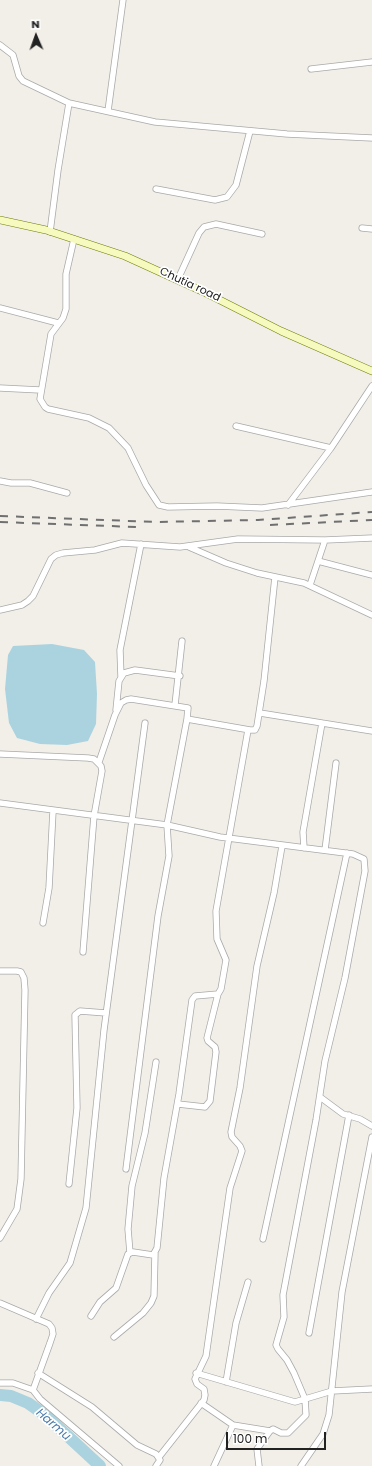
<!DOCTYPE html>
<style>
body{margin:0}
#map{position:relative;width:372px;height:1466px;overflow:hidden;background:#f2efe9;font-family:Poppins,sans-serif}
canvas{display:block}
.north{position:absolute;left:16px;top:16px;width:40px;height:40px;-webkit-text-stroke:3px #fff;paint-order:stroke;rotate:358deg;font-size:11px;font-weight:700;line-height:16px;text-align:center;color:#222}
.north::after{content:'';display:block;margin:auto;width:14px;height:18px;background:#222;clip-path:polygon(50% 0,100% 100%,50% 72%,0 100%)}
.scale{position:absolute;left:226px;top:1432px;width:100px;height:18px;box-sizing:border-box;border:2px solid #222;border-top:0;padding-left:5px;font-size:12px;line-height:14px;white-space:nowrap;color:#222;-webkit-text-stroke:3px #fff;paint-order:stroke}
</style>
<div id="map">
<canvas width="372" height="1466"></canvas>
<div class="north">N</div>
<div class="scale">100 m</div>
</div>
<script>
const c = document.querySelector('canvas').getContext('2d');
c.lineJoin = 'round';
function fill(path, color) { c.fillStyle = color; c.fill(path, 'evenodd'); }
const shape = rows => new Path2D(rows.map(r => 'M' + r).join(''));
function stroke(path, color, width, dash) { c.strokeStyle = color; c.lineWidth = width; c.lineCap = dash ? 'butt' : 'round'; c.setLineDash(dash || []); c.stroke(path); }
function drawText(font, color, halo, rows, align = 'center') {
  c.font = font + ' Poppins,sans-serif'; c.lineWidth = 3.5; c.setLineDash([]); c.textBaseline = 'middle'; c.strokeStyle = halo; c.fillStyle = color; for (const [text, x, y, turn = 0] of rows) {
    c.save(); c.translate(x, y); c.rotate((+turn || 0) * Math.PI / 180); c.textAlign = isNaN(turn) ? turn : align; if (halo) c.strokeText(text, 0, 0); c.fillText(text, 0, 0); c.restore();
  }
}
const water = shape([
 [52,644,84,650,95,662,97,694,96,724,88,741,67,745,40,744,17,738,9,723,5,689,8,655,13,646]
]);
const river = shape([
 [0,1395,11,1396,28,1403,45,1415,100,1466]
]);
const street = shape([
 [0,45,13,55,19,76,23,81,69,103,58,170,50,232],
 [311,69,372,62],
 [69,103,155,122,287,134,372,138],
 [108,111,123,0],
 [156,189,215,200,227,197,236,185,250,131],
 [362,228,372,229],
 [74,239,66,274,66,309,63,318,51,334,40,399,45,407,48,409,89,418,109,428,128,448,146,485,159,505,168,507,217,506,262,508,372,492],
 [178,279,199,233,204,227,216,224,262,234],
 [0,308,58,323],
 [0,388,40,390],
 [236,426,331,448],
 [0,481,11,483,30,483,67,493],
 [288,505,331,448,372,386],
 [189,547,226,563,257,573,304,583,372,615],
 [318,561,372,575],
 [310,585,325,540],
 [0,610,22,605,28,601,33,596,51,559,56,555,63,553,95,550,122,543,180,547,238,539,325,540,372,538],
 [121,677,120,650,141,544],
 [175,705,182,641],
 [116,710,119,681,124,673,135,670,180,676],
 [260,713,372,731],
 [187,719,250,730,255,730,257,726,264,681,275,577],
 [0,754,88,758,94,759,101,766,102,771,94,816,83,952],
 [99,762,115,715,121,703,126,700,131,699,188,708,187,719,167,825,169,856,158,916,126,1169],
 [0,803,167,825,220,837,353,854,364,859,365,871,345,978,325,1061,316,1120,283,1295,284,1317,276,1345,278,1349,287,1360,294,1373,305,1399,306,1415,288,1433,281,1433,273,1429,270,1431,257,1449,259,1466],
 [304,848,303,832,322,723],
 [325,850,336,763],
 [43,923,49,888,53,811],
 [0,971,17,971,21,972,24,978,25,990,21,1179,17,1209,0,1238],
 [320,1097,343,1114,360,1119,372,1126],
 [178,1104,205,1107,210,1101,216,1052,215,1047,208,1041,207,1038,218,994],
 [69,1184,77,1108,75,1015,80,1011,106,1013],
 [263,1239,347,853],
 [130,1253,128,1229,132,1186,145,1133,156,1062],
 [0,1303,49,1324,52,1328,53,1334,50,1343,33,1390,40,1399,119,1466],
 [91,1316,100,1302,116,1288,128,1254,133,1252,153,1255,157,1248,164,1178,179,1094,192,1000,195,996,218,994,221,989,226,960,217,939,216,911,248,730],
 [36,1319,49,1293,70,1263,86,1208,104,1030,145,723],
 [309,1333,349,1115],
 [114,1337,143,1313,151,1303,154,1296,155,1253],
 [38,1373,92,1407,137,1445,156,1454,160,1460,156,1466],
 [196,1373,295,1402,332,1391,372,1389],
 [226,1382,236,1323,248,1282],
 [0,1383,13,1383,33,1390],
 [201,1403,233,1425,270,1431],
 [159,1457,204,1400,205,1395,204,1389,197,1384,195,1379,206,1356,230,1188,242,1151,240,1146,232,1137,231,1132,240,1088,257,966,274,893,282,846],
 [214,1466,233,1425],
 [301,1466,323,1434,329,1415,342,1292,372,1137]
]);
const secondary = shape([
 [0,220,46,230,125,256,204,292,281,331,372,371]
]);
const rail = shape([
 [0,516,156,522,258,520,372,512],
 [0,522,136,527],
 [270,525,372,520]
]);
const streetNames = [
 ["Chutia road",190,285,25]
];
const waterNames = [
 ["Harmu",53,1425,41]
];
fill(water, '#aad3df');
stroke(river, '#aad3df', 12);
stroke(street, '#a9a9a9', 7);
stroke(secondary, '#707d05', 8);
stroke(street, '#fff', 5.5);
stroke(secondary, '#f7fabf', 7);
stroke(rail, '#707070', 2, [8, 8]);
drawText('11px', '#222', '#fff', streetNames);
drawText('italic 12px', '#4a7aab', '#fff', waterNames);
</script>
